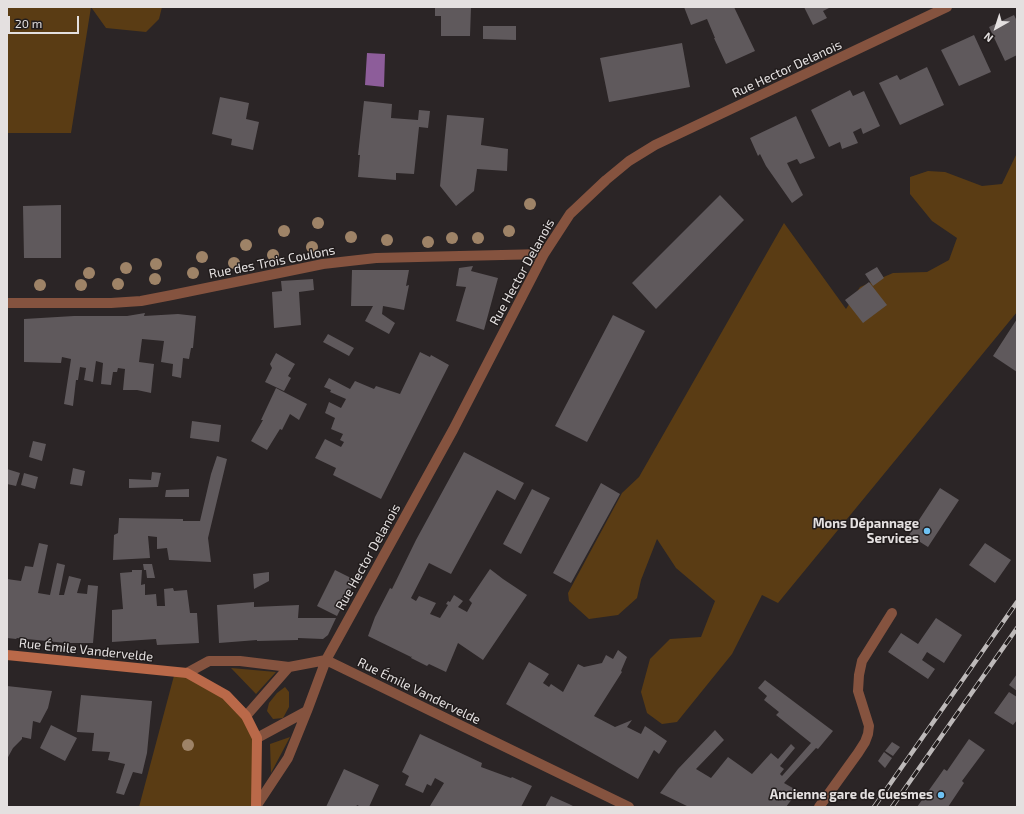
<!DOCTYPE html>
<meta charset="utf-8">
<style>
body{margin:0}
#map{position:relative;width:1024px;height:814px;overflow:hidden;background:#2b2526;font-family:"Exo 2",sans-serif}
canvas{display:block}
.frame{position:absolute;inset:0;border:8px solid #e4e0e0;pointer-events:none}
.north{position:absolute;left:976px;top:8px;width:40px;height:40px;-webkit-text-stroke:3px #211c1c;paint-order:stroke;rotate:219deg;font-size:11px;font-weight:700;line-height:16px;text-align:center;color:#e4e0e0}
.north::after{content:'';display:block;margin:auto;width:14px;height:18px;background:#e4e0e0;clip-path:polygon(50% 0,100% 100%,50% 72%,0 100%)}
.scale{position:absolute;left:8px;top:16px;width:71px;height:18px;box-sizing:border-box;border:2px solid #e4e0e0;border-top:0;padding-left:5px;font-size:12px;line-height:14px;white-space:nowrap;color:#e4e0e0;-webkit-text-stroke:3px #211c1c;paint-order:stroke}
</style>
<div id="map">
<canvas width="1024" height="814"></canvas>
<div class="frame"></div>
<div class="north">N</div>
<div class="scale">20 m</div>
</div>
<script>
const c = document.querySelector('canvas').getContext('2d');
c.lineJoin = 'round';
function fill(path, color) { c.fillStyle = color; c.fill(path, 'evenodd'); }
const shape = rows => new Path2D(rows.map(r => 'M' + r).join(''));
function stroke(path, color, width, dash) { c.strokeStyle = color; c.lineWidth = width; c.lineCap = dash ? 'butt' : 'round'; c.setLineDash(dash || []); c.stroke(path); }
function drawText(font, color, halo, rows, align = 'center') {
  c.font = font + ' "Exo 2",sans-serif'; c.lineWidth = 3; c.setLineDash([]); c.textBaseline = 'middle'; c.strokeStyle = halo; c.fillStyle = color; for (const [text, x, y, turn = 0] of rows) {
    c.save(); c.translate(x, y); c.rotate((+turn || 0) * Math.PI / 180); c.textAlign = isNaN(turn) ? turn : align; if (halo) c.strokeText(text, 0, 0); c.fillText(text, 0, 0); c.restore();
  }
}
const green = shape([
 [7,7,162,7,159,19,146,32,106,28,91,7,71,133,7,133],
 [1017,153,1017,312,778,603,762,595,732,654,677,722,662,724,647,713,641,692,650,659,670,639,701,637,715,601,676,568,657,539,641,580,637,598,618,615,589,619,569,601,568,593,622,493,639,477,784,223,846,309,860,287,893,273,927,272,949,260,957,238,932,221,910,194,910,177,928,171,945,172,982,186,1002,184],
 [231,668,276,672,256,694],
 [175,672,226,695,257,738,256,807,139,807],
 [285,687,289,692,289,707,283,718,273,719,267,711,269,703,277,693],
 [290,737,271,773,270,744]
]);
const water = shape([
 [367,53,385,54,384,87,365,85]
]);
const building = shape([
 [435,7,471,7,470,36,441,36,441,16,435,16],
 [684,7,734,7,755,51,726,64,714,38,715,38,707,19,691,25],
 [804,7,831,7,823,11,827,18,813,25],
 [1014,15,1017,21,1017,55,1005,61,989,27],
 [483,26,516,26,516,40,483,39],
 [974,35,991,72,959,86,941,50],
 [682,43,690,87,609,102,600,58],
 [927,67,944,105,900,125,879,83,897,75,900,80],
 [850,90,853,96,864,91,880,126,863,134,861,128,853,132,858,143,842,149,840,142,829,147,811,110],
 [220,97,249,103,246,119,259,122,253,150,231,145,232,139,212,134],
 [364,101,392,104,391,118,418,120,419,110,430,111,428,128,419,127,414,174,396,173,396,180,358,177,360,155,358,155],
 [447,115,484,118,481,145,508,149,507,171,477,169,474,191,456,206,440,186],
 [796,116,815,158,800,164,797,159,787,163,803,195,792,203,766,166,760,154,758,156,750,138],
 [720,195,744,220,656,309,632,283],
 [61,205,61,258,24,258,23,206],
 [473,266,471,271,498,278,484,330,456,321,466,287,456,286,459,268],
 [877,267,884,278,873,286,865,274],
 [352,270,409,270,406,286,409,285,404,310,383,306,382,314,395,323,389,334,365,321,373,306,351,306],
 [313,279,314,290,299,292,301,325,274,328,272,292,282,291,281,281],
 [869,282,887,305,863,323,845,300],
 [145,313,144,316,178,314,196,316,193,348,191,348,189,359,183,358,181,378,172,376,173,364,161,362,164,341,142,339,139,362,154,364,151,393,137,390,123,390,125,369,118,368,117,372,113,372,111,385,101,384,103,363,96,361,93,382,84,380,86,368,80,367,78,380,76,380,73,406,64,404,71,359,62,357,61,363,24,362,24,319,74,316,127,316],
 [613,315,645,331,587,442,555,426],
 [1017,319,1017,372,993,356],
 [328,334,354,348,349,356,323,342],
 [420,352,430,357,431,355,449,365,381,499,333,475,336,468,315,458,325,439,341,447,344,442,340,440,343,434,331,429,335,418,325,413,329,402,341,408,346,399,330,392,331,390,324,387,329,378,350,389,355,381,374,389,376,386,400,394],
 [276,353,295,364,288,376,291,378,284,391,265,382,272,368,270,364],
 [276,388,307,404,299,420,290,414,282,430,280,429,267,450,251,441,263,420,261,420],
 [192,421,221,425,219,442,190,438],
 [33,441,46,444,42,461,29,457],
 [464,452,524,483,515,500,497,490,451,574,429,563,411,598,416,601,419,596,436,603,430,614,440,618,448,605,446,604,448,601,450,602,454,595,463,601,458,607,467,612,472,603,469,600,490,569,503,579,527,595,483,660,458,643,446,672,429,664,427,666,411,658,412,656,411,657,368,636,375,617,390,588,392,589,416,540],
 [217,456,227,459,208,538,211,562,169,560,167,548,157,549,157,537,148,536,150,558,113,560,114,535,118,533,119,518,183,519,183,521,200,521,211,474],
 [73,468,85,471,82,486,70,484],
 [7,469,20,473,16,486,7,484],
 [152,472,161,473,158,487,129,488,129,479,151,480],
 [24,473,38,477,35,489,21,485],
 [601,483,620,494,571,583,553,573],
 [940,488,959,500,928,547,909,535],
 [189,489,189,497,165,497,166,490],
 [532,489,550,498,521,554,503,544],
 [39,543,48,545,38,593,50,595,57,563,65,565,59,595,64,595,69,576,81,579,77,593,87,594,88,585,98,586,93,643,66,643,17,638,16,639,7,638,7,579,21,581,25,566,33,567],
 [985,543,1011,560,995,583,969,565],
 [143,564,152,564,155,578,147,578,146,570,144,570],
 [132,570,142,570,141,585,145,584,145,595,156,594,157,606,165,606,164,589,173,588,174,591,187,590,190,613,197,613,199,643,157,645,156,639,112,642,112,610,123,609,120,573,132,572],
 [335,570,355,580,337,616,317,606],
 [269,572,269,581,254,589,253,574],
 [254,602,254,607,299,605,298,618,336,618,328,635,323,639,298,638,298,640,257,641,257,640,219,643,217,605],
 [936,618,962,635,944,663,927,652,922,660,935,669,928,679,888,652,901,633,918,644],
 [618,650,627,657,621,671,622,672,594,716,615,727,632,720,627,727,641,734,645,726,667,741,659,754,654,750,638,779,506,704,529,662,549,674,543,683,549,687,551,684,563,692,578,664,584,667,602,663,606,655,613,659],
 [1017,674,1017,691,1009,685],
 [765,680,833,731,818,749,816,748,784,783,798,791,786,807,689,807,660,793,678,769,715,730,724,740,696,769,711,778,728,757,752,774,771,753,778,759,791,744,795,748,780,766,784,769,780,774,782,776,811,743,776,715,779,712,764,700,767,696,758,688],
 [7,686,52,691,48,708,40,723,33,721,31,739,22,737,22,739,13,748,7,759],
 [1009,692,1017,697,1017,720,1013,725,994,713],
 [81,695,152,701,147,753,142,774,133,772,124,795,116,793,125,764,108,760,110,752,92,751,94,733,77,732],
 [51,725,77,738,65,761,40,748],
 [420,734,482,763,481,767,511,778,512,777,532,786,521,807,433,807,430,806,444,783,435,778,431,786,427,784,423,793,405,785,409,776,402,772],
 [969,739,985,750,962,781,964,783,948,807,917,807,944,769,947,771],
 [892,742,900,747,893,756,885,751],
 [884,752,892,758,885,768,878,761],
 [344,769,379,785,369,807,361,807,357,805,356,807,326,807],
 [551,796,569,804,575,807,545,807]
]);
const lane = shape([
 [819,807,858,753,865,742,868,734,869,726,858,691,859,675,862,661,892,613]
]);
const street = shape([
 [7,303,111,303,141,301,172,295,323,264,376,258,544,254],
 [187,673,209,661,240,661,289,667,326,660,629,807],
 [246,716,289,667],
 [257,738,307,711,326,660,453,430,544,254,570,214,606,180,629,161,655,145,947,7],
 [257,805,288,758,307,711]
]);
const secondary = shape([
 [7,655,187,673,226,695,246,716,257,738,256,807]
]);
const rail = shape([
 [874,807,1017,602],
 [892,807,1017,628]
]);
const trees = [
 [530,204],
 [318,223],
 [284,231],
 [509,231],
 [351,237],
 [452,238],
 [478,238],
 [387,240],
 [428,242],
 [246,245],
 [312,247],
 [273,255],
 [202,257],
 [234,263],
 [156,264],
 [126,268],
 [89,273],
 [193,273],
 [155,279],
 [118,284],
 [40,285],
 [81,285],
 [188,745]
];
const markers = [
 [927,531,4,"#6ec2f3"],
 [941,795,4,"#6ec2f3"]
];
const streetNames = [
 ["Rue Hector Delanois",787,69,-25],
 ["Rue des Trois Coulons",272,262,-11],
 ["Rue Hector Delanois",522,272,-61],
 ["Rue Hector Delanois",368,557,-61],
 ["Rue Émile Vandervelde",86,650,6],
 ["Rue Émile Vandervelde",419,691,26]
];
const poiNames = [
 ["Mons Dépannage",919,524],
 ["Services",919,539],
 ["Ancienne gare de Cuesmes",933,795]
];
fill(green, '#5a3c14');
fill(water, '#8d5d9a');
fill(building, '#5f595c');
stroke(lane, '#85533f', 10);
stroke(street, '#85533f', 10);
stroke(secondary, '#ba6949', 10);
stroke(rail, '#bdb9b9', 4.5);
stroke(rail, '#211c1c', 3, [9]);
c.fillStyle = '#9e8367';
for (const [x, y] of trees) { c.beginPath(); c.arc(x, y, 6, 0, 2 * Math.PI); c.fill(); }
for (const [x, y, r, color] of markers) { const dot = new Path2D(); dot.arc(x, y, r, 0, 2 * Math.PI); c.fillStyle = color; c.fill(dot); stroke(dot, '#211c1c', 1.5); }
drawText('13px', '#e4e0e0', '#211c1c', streetNames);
drawText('bold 13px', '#e4e0e0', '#211c1c', poiNames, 'right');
</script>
